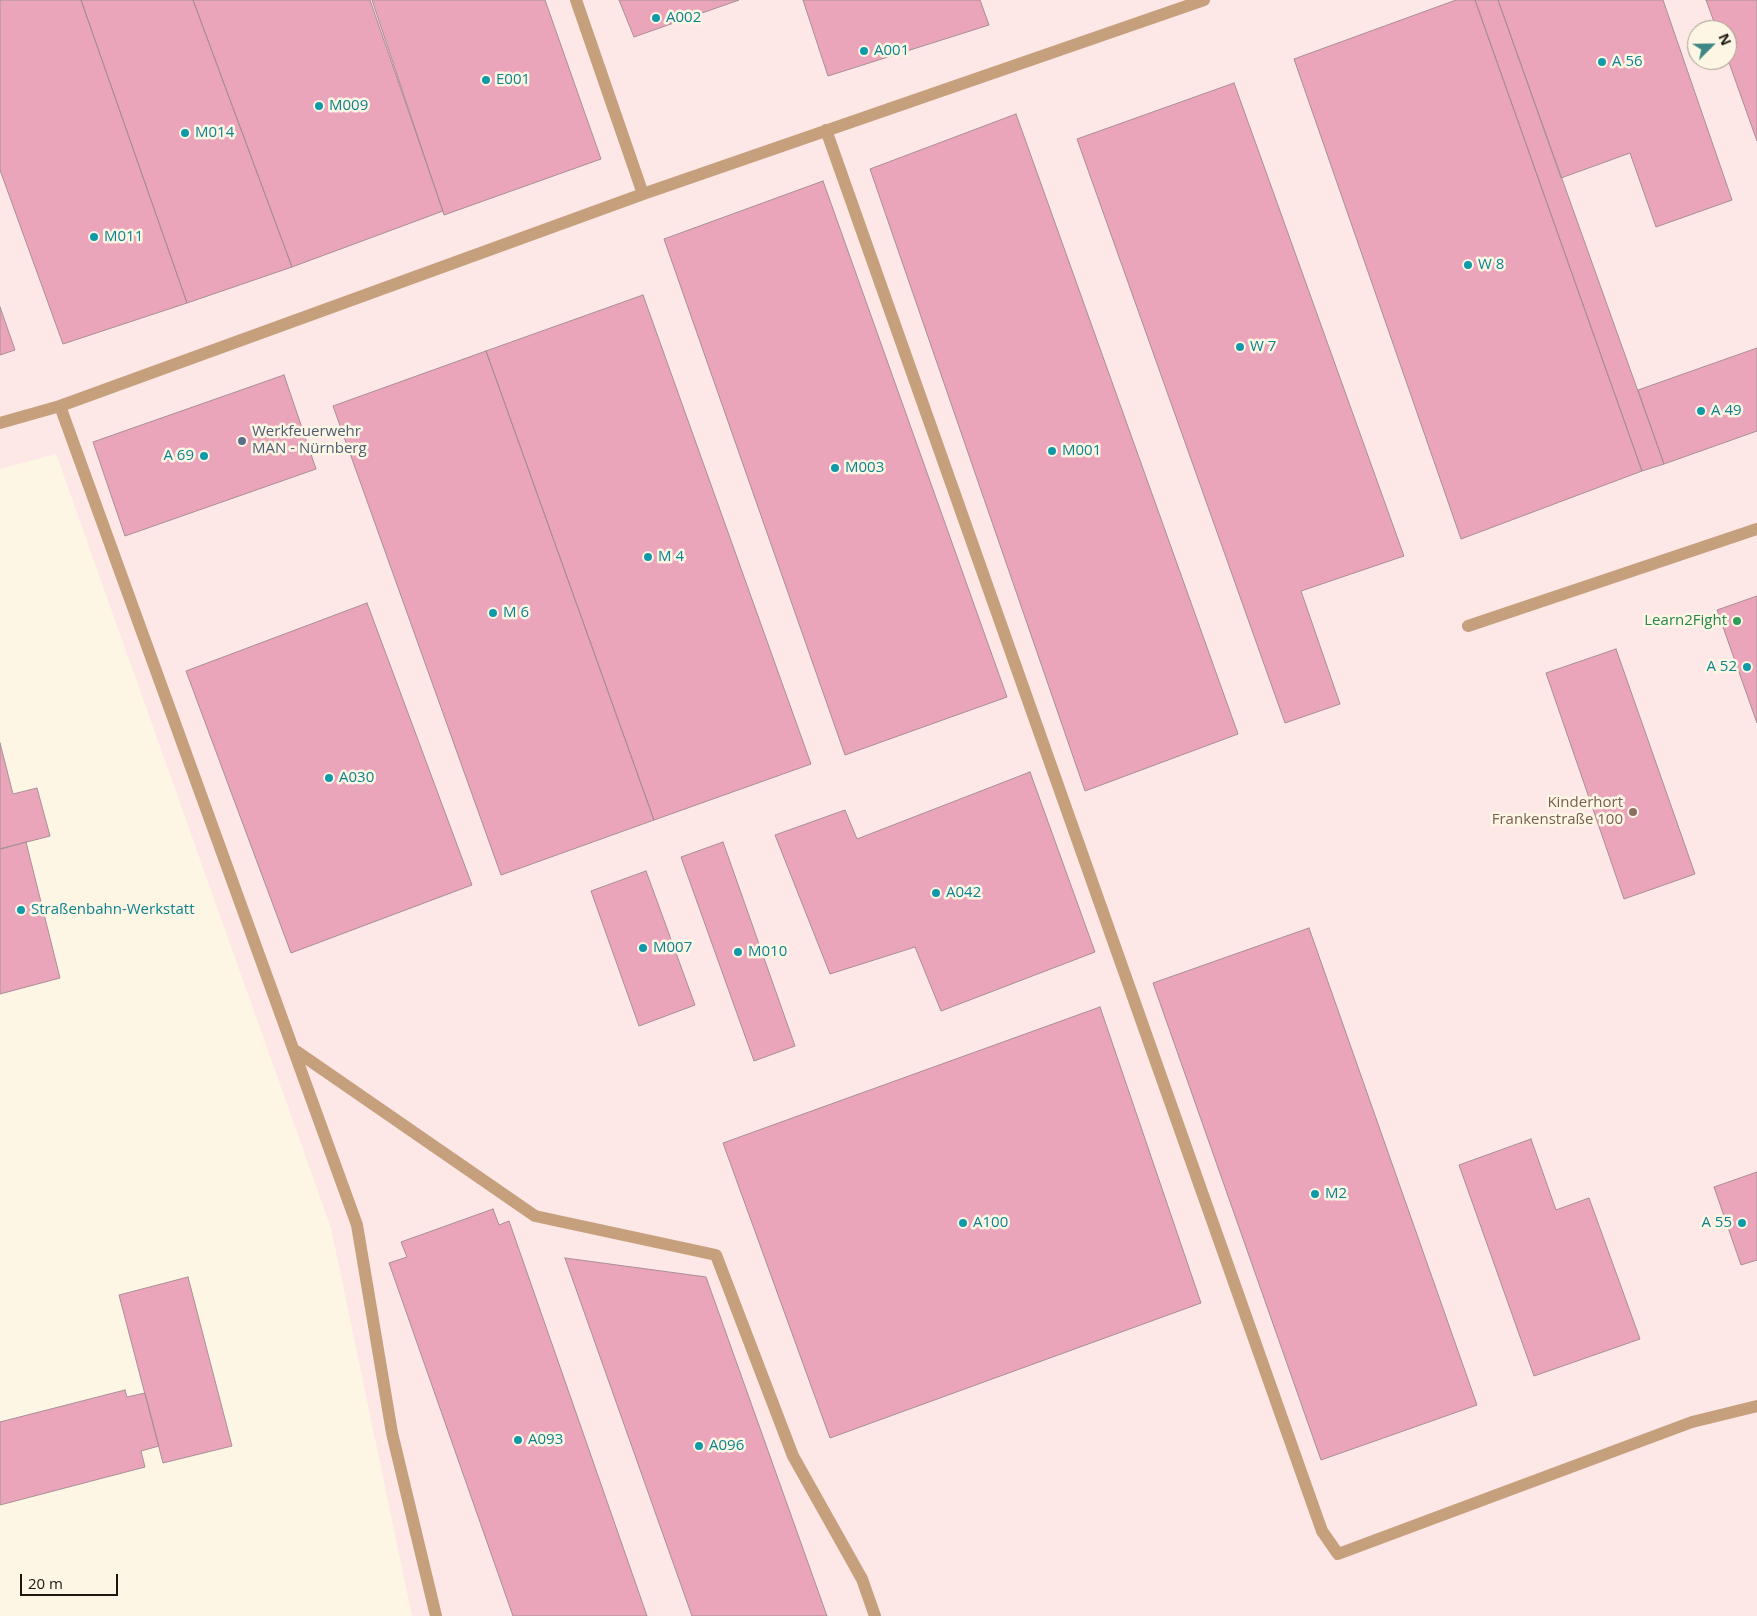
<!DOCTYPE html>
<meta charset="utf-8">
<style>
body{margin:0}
#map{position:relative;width:1757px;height:1616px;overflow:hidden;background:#fef6e4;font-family:"Open Sans",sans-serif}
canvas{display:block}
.north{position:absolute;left:1687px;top:20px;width:50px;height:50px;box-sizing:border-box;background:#fef6e4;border:1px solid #a39d8f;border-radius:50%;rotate:67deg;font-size:14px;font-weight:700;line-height:20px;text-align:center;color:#1b170f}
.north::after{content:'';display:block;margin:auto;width:18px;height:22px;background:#3f8784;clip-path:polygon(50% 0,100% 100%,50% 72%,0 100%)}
.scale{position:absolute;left:20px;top:1574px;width:98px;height:22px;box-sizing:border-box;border:2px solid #1b170f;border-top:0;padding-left:6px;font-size:15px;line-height:18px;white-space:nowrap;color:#1b170f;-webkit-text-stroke:4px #fef6e4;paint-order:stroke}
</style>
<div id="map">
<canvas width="1757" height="1616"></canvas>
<div class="north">N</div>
<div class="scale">20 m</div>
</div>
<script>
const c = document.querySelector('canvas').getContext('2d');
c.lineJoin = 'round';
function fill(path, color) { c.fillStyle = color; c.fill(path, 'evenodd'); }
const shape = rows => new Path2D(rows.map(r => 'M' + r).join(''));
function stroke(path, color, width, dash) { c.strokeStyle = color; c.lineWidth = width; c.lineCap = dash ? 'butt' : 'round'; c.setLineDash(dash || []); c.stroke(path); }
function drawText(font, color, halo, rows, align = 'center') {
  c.font = font + ' "Open Sans",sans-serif'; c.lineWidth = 5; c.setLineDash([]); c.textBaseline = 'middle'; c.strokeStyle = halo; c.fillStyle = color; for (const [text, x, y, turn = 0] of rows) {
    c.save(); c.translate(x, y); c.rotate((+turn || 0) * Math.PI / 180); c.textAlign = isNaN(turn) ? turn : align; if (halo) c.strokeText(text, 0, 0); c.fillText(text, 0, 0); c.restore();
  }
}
const industrial = shape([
 [0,0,1757,0,1757,1616,412,1616,331,1228,56,454,0,469],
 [1697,30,1727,30,1727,60,1697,60]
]);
const building = shape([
 [0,0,81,0,187,303,63,344,0,170,0,0],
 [81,0,193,0,292,267,187,303,81,0],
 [193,0,370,0,443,211,292,267,193,0],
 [372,0,545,0,601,159,444,215,372,0],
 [619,0,739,0,634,37,619,0],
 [803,0,980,0,989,25,828,76,803,0],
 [1456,0,1475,0,1642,471,1461,539,1294,59,1456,0],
 [1475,0,1498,0,1664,464,1642,471,1475,0],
 [1498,0,1663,0,1732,200,1656,227,1630,153,1561,178,1498,0],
 [1706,0,1757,0,1757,141,1727,57,1727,30,1717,30,1706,0],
 [1234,83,1404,556,1301,591,1340,704,1285,723,1077,139,1234,83],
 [1016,114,1238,734,1085,791,870,169,1016,114],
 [823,181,1007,697,845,755,664,239,823,181],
 [643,295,811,764,654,820,486,351,643,295],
 [0,307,15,350,0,355,0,307],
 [1757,348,1757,431,1664,464,1638,390,1757,348],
 [486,351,654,820,501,875,333,406,486,351],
 [284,375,316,469,125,536,93,442,284,375],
 [1757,596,1757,723,1717,610,1757,596],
 [367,603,472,885,291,953,186,671,367,603],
 [1616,649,1695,874,1624,899,1546,673,1616,649],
 [0,743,13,794,37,788,50,836,0,849,0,743],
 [1030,772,1095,952,941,1011,915,947,830,974,775,835,845,810,857,839,1030,772],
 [26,842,60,978,0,994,0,849,26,842],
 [723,842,795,1046,754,1061,681,857,723,842],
 [646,871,695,1005,639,1026,591,891,646,871],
 [1309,928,1477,1405,1321,1460,1153,983,1309,928],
 [1100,1007,1201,1303,830,1438,723,1143,1100,1007],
 [1531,1139,1556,1210,1589,1198,1640,1339,1534,1376,1459,1165,1531,1139],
 [1757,1172,1757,1260,1741,1265,1714,1187,1757,1172],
 [493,1209,499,1225,509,1221,647,1616,513,1616,389,1263,407,1257,401,1242,493,1209],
 [565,1258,706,1277,827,1616,692,1616,565,1258],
 [188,1277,232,1446,163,1463,119,1295,188,1277],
 [125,1390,127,1397,145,1393,159,1446,141,1451,145,1467,0,1505,0,1422,125,1390]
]);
const lane = shape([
 [576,0,643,194,1204,0],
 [826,130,1322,1531,1338,1554,1692,1422,1757,1406],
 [0,423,60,406],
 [1468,626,1757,529],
 [296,1051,535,1216,716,1255,793,1456,862,1579,875,1616],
 [436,1616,392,1433,357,1225,60,406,643,194]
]);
const markers = [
 [656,18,5,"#0f9aa8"],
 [864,51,5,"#0f9aa8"],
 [1602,62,5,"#0f9aa8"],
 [486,80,5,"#0f9aa8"],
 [319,106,5,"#0f9aa8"],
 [185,133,5,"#0f9aa8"],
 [94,237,5,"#0f9aa8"],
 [1468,265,5,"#0f9aa8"],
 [1240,347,5,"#0f9aa8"],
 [1701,411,5,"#0f9aa8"],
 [242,441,5,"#5c6f8a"],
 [1052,451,5,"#0f9aa8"],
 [204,456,5,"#0f9aa8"],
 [835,468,5,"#0f9aa8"],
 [648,557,5,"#0f9aa8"],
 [493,613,5,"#0f9aa8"],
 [1737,621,5,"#2e9e5b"],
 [1747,667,5,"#0f9aa8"],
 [329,778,5,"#0f9aa8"],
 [1633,812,5,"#8d6e63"],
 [936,893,5,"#0f9aa8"],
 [21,910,5,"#0f9aa8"],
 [643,948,5,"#0f9aa8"],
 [738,952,5,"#0f9aa8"],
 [1315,1194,5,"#0f9aa8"],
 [963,1223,5,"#0f9aa8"],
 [1742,1223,5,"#0f9aa8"],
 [518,1440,5,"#0f9aa8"],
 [699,1446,5,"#0f9aa8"]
];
const cultureNames = [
 ["A002",666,18],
 ["A001",874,51],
 ["A 56",1612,62],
 ["E001",496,80],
 ["M009",329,106],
 ["M014",195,133],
 ["M011",104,237],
 ["W 8",1478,265],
 ["W 7",1250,347],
 ["A 49",1711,411],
 ["M001",1062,451],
 ["A 69",194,456,"right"],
 ["M003",845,468],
 ["M 4",658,557],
 ["M 6",503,613],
 ["A 52",1737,667,"right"],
 ["A030",339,778],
 ["A042",946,893],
 ["Straßenbahn-Werkstatt",31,910],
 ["M007",653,948],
 ["M010",748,952],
 ["M2",1325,1194],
 ["A100",973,1223],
 ["A 55",1732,1223,"right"],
 ["A093",528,1440],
 ["A096",709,1446]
];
const serviceNames = [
 ["Werkfeuerwehr",252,432],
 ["MAN - Nürnberg",252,449]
];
const leisureNames = [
 ["Learn2Fight",1727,621]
];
const educationNames = [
 ["Kinderhort",1623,803],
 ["Frankenstraße 100",1623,820]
];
fill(industrial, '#fde7e7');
fill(building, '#eba5ba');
stroke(building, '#a88f96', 1);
stroke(lane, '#c69f7c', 12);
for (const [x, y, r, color] of markers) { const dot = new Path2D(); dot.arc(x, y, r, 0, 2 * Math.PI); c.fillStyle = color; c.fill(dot); stroke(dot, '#fef6e4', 2); }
drawText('15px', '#0d838f', '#fef6e4', cultureNames, 'left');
drawText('15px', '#4e5e75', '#fef6e4', serviceNames, 'left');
drawText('15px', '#27864d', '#fef6e4', leisureNames, 'right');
drawText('15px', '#785e54', '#fef6e4', educationNames, 'right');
</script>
